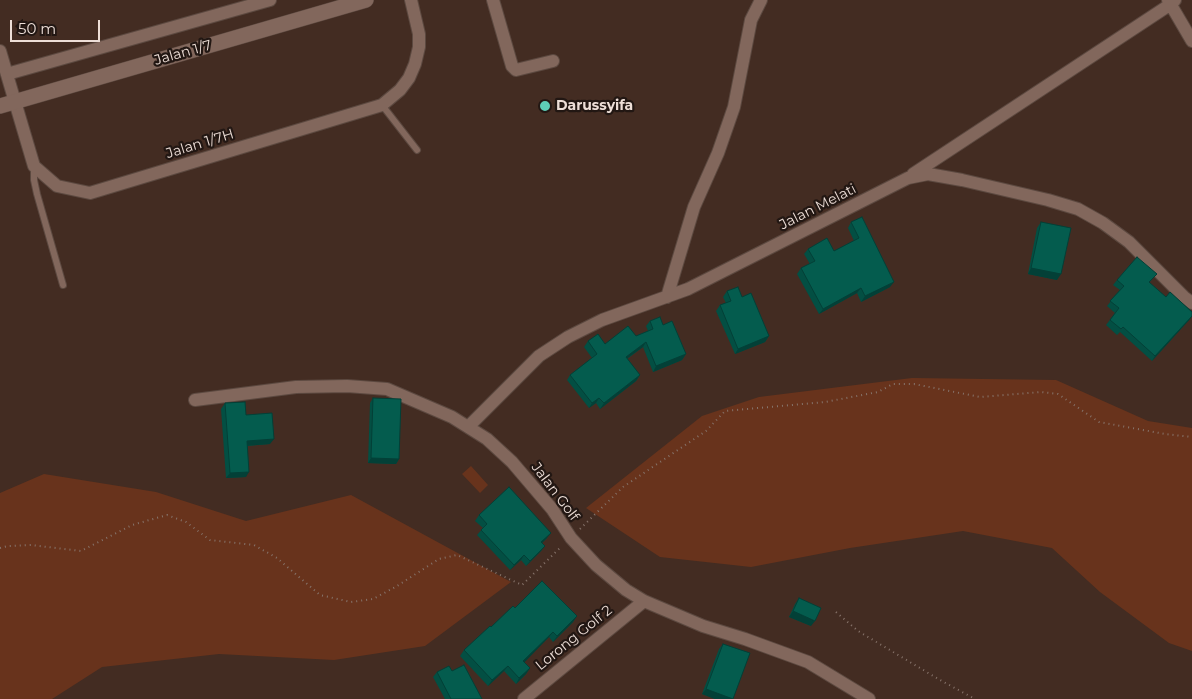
<!DOCTYPE html>
<style>
body{margin:0}
#map{position:relative;width:1192px;height:699px;overflow:hidden;background:#432c22;font-family:Montserrat,sans-serif}
canvas{display:block}
.scale{position:absolute;left:10px;top:20px;width:90px;height:22px;box-sizing:border-box;border:2px solid #edded7;border-top:0;padding-left:6px;font-size:15px;line-height:18px;white-space:nowrap;color:#edded7;-webkit-text-stroke:4px #221713;paint-order:stroke}
</style>
<div id="map">
<canvas width="1192" height="699"></canvas>
<div class="scale">50 m</div>
</div>
<script>
const c = document.querySelector('canvas').getContext('2d');
c.lineJoin = 'round';
function fill(path, color) { c.fillStyle = color; c.fill(path, 'evenodd'); }
const shape = rows => new Path2D(rows.map(r => 'M' + r).join(''));
function stroke(path, color, width, dash) { c.strokeStyle = color; c.lineWidth = width; c.lineCap = dash ? 'butt' : 'round'; c.setLineDash(dash || []); c.stroke(path); }
function drawText(font, color, halo, rows, align = 'center') {
  c.font = font + ' Montserrat,sans-serif'; c.lineWidth = 4.5; c.setLineDash([]); c.textBaseline = 'middle'; c.strokeStyle = halo; c.fillStyle = color; for (const [text, x, y, turn = 0] of rows) {
    c.save(); c.translate(x, y); c.rotate((+turn || 0) * Math.PI / 180); c.textAlign = isNaN(turn) ? turn : align; if (halo) c.strokeText(text, 0, 0); c.fillText(text, 0, 0); c.restore();
  }
}
const green = shape([
 [912,378,1056,380,1148,421,1192,428,1192,651,1169,643,1100,592,1052,548,963,531,850,548,751,567,660,557,586,508,702,416,759,397],
 [471,466,488,485,480,493,462,474],
 [44,474,156,492,246,521,351,495,511,582,425,646,334,660,219,654,102,667,52,699,0,699,0,493]
]);
const path = shape([
 [580,529,623,487,706,431,725,411,825,402,878,392,893,384,914,384,980,397,1041,392,1058,394,1099,422,1165,434,1192,437],
 [0,548,8,546,31,545,81,551,132,525,167,515,186,522,210,540,254,545,277,558,320,595,351,602,373,599,397,586,439,559,457,555,522,585,562,546],
 [836,612,858,631,940,680,975,699]
]);
const lane = shape([
 [382,105,417,150],
 [34,167,34,180,37,194,63,285]
]);
const street = shape([
 [493,0,512,66,516,70,553,61],
 [1168,0,1192,41],
 [0,51,34,166,57,186,90,193,382,105,400,90,409,78,415,64,419,47,419,34,411,0],
 [7,74,270,0],
 [913,174,1171,4,1175,0],
 [667,297,694,207,718,153,734,107,751,20,761,0],
 [195,400,296,387,347,386,387,389,452,417,487,439,512,462,552,509,571,538,596,565,626,590,644,601,703,626,745,639,808,662,869,699],
 [468,427,539,356,568,337,602,320,688,289,908,178,928,174,962,180,1048,200,1078,209,1103,223,1129,242,1184,297,1192,303],
 [524,699,644,601]
]);
const secondary = shape([
 [0,106,366,0]
]);
const wall = shape([
 [851,222,890,287,861,302,857,293,819,314,797,274,801,268,810,264,804,254,808,249,834,251,854,241,848,228],
 [1041,222,1057,280,1028,274,1037,228],
 [1157,274,1149,283,1190,319,1152,361,1120,332,1117,335,1106,325,1115,313,1107,306,1120,290,1113,285,1117,280],
 [727,291,742,297,769,336,765,342,735,354,716,311,720,305,726,303,723,297],
 [650,321,663,325,686,354,682,360,653,372,643,347,627,359,640,375,636,381,600,409,596,403,589,408,567,380,570,375,592,358,584,347,588,341,605,344,636,336,648,331,646,326],
 [373,398,399,459,396,464,368,463,370,403],
 [225,403,246,415,270,444,247,446,246,477,226,478,221,409],
 [479,515,547,538,542,543,545,546,541,551,526,566,521,560,510,570,477,535,483,528,475,521],
 [799,598,811,626,789,617,795,604],
 [515,608,577,616,573,622,553,642,549,637,524,662,530,668,526,674,516,684,504,671,488,686,460,656,464,650],
 [723,644,732,699,715,699,702,694,719,649],
 [452,671,482,699,445,699,433,677,437,672]
]);
const shadedWall = shape([
 [1031,268,1061,274,1057,280,1028,274],
 [894,282,890,287,861,302,865,296],
 [861,288,857,293,819,314,823,309],
 [1192,316,1190,319,1152,361,1155,356],
 [769,336,765,342,735,354,738,349],
 [646,342,643,347,622,362,626,357],
 [686,354,682,360,653,372,656,366],
 [640,375,636,381,600,409,604,403],
 [599,398,596,403,589,408,592,403],
 [274,439,270,444,243,446,247,441],
 [371,458,399,459,396,464,368,463],
 [249,472,246,477,226,478,230,473],
 [551,533,547,538,538,547,541,542],
 [545,546,541,551,526,566,530,561],
 [524,555,521,560,510,570,514,565],
 [793,611,815,621,811,626,789,617],
 [577,616,573,622,553,642,557,636],
 [553,632,549,637,520,667,523,661],
 [508,666,504,671,488,686,492,680],
 [530,668,526,674,516,684,519,678],
 [706,689,733,699,715,699,702,694]
]);
const building = shape([
 [862,217,894,282,865,296,861,288,823,309,801,268,815,261,808,249,827,238,834,251,859,238,851,222,862,217],
 [1041,222,1071,228,1061,274,1031,268,1041,222],
 [1137,257,1157,274,1149,282,1166,297,1170,292,1192,312,1192,316,1155,356,1123,327,1121,329,1110,320,1119,308,1110,301,1124,286,1117,280,1137,257],
 [738,287,742,297,751,293,769,336,738,349,720,305,731,301,727,291,738,287],
 [660,317,663,325,672,321,686,354,656,366,646,342,626,357,640,375,604,403,599,398,592,403,570,375,597,354,588,341,598,334,605,344,628,326,636,336,653,329,650,321,660,317],
 [373,398,401,399,399,459,371,458,373,398],
 [245,402,246,415,272,413,274,439,247,441,249,472,230,473,225,403,245,402],
 [509,487,551,533,541,542,545,546,530,561,524,555,514,565,481,530,487,524,479,515,509,487],
 [542,581,577,616,557,636,553,632,523,661,530,668,519,678,508,666,492,680,464,650,490,626,491,627,513,606,515,608,542,581],
 [799,598,821,608,815,621,793,611,799,598],
 [723,644,750,653,733,699,706,689,723,644],
 [464,665,482,699,451,699,437,672,449,666,452,671,464,665]
]);
const markers = [
 [545,106,6,"#5eceb7"]
];
const streetNames = [
 ["Jalan 1/7",183,53,-16],
 ["Jalan 1/7H",200,144,-17],
 ["Jalan Melati",818,207,-27],
 ["Jalan Golf",555,492,53],
 ["Lorong Golf 2",574,638,-39]
];
const poiNames = [
 ["Darussyifa",556,106]
];
fill(green, '#68331c');
stroke(lane, '#5c4940', 8);
stroke(street, '#5c4940', 14);
stroke(secondary, '#5c4940', 16);
stroke(path, '#87746b', 2, [1, 4]);
stroke(lane, '#82675c', 6);
stroke(street, '#82675c', 12);
stroke(secondary, '#82675c', 15);
fill(wall, '#034f43');
fill(shadedWall, '#034037');
fill(building, '#045c4e');
stroke(building, '#034037', 1);
for (const [x, y, r, color] of markers) { const dot = new Path2D(); dot.arc(x, y, r, 0, 2 * Math.PI); c.fillStyle = color; c.fill(dot); stroke(dot, '#221713', 2); }
drawText('14px', '#edded7', '#221713', streetNames);
drawText('bold 14px', '#edded7', '#221713', poiNames, 'left');
</script>
